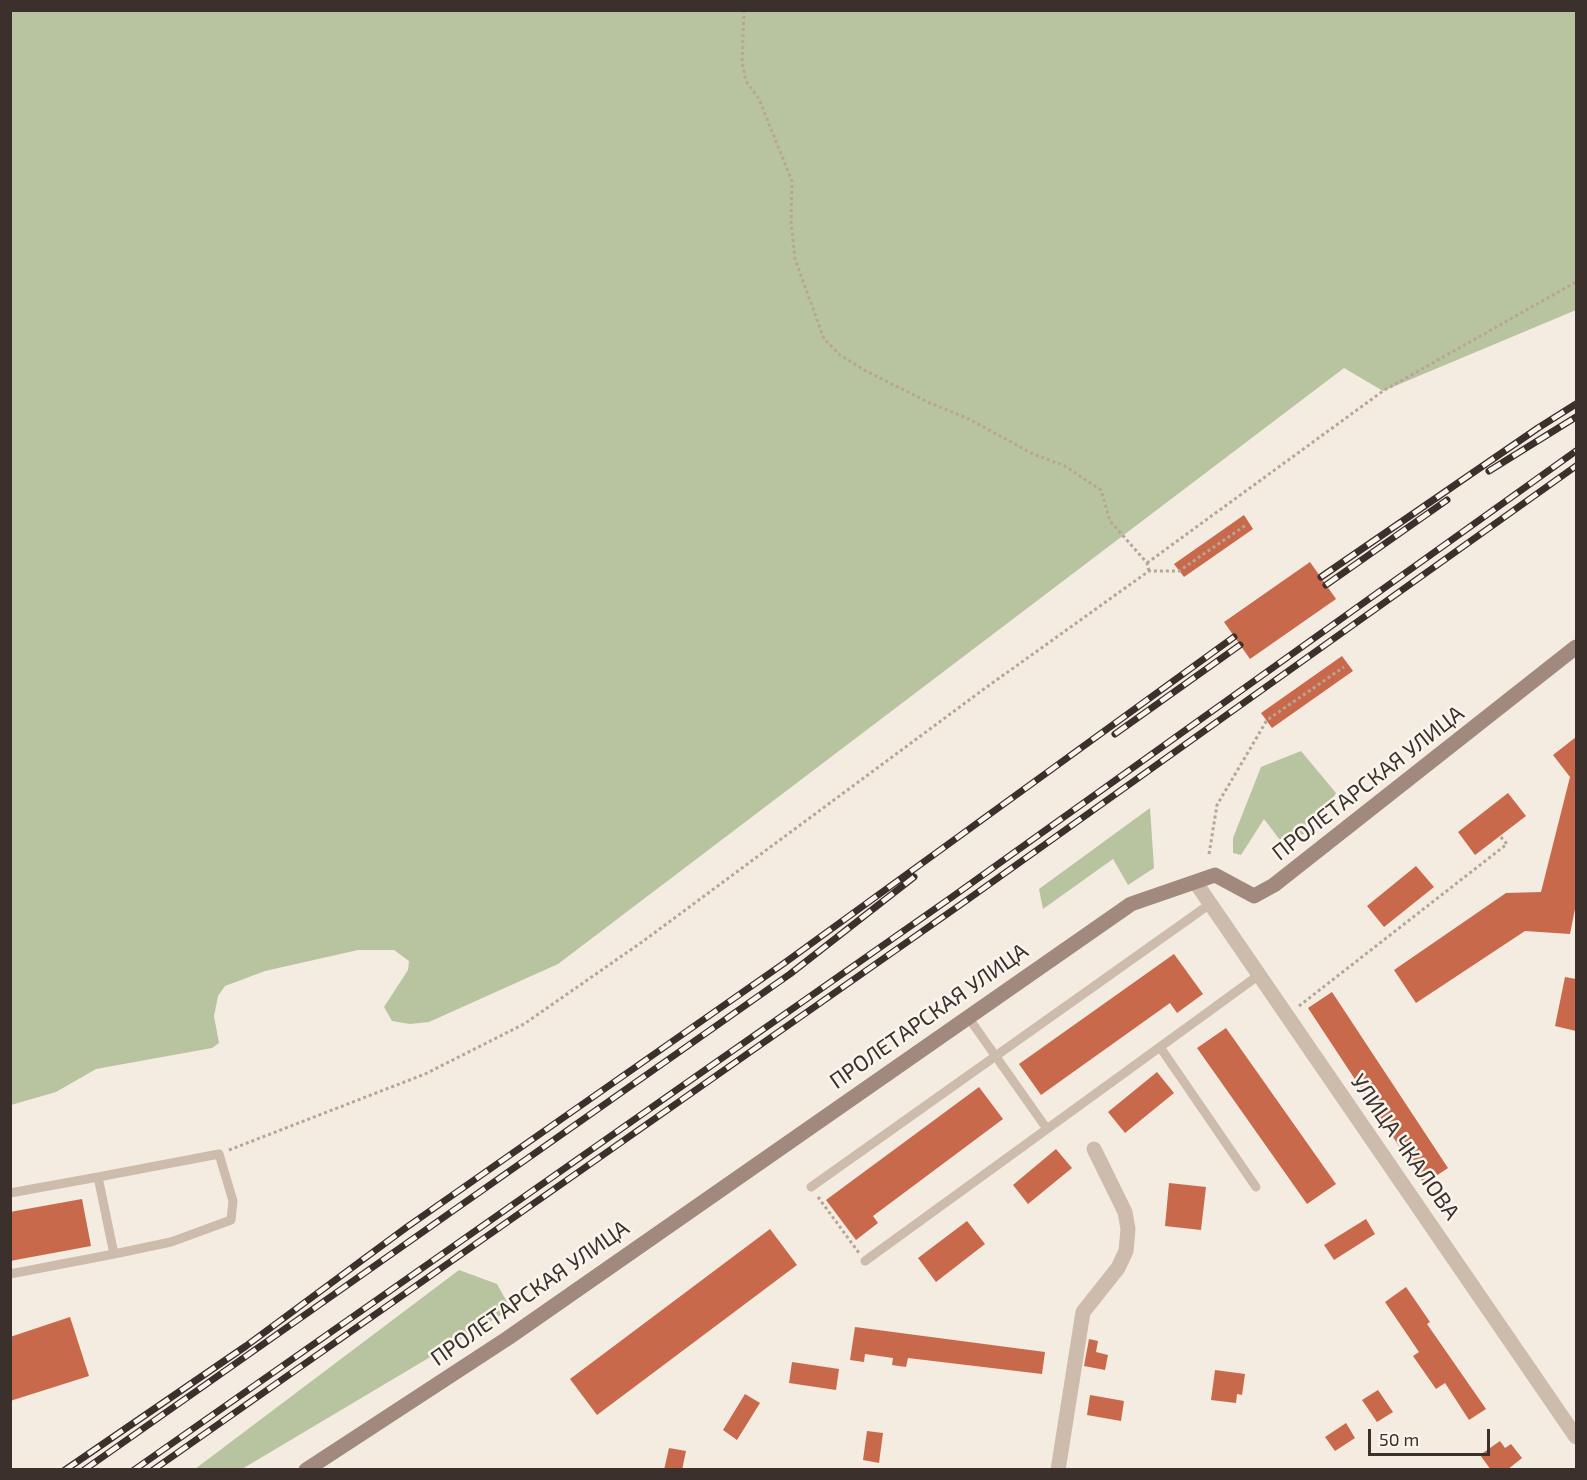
<!DOCTYPE html>
<meta charset="utf-8">
<style>
body{margin:0}
#map{position:relative;width:1587px;height:1480px;overflow:hidden;background:#f4ebe1;font-family:"Exo 2",sans-serif}
canvas{display:block}
.frame{position:absolute;inset:0;border:12px solid #3b302b;pointer-events:none}
.scale{position:absolute;left:1368px;top:1429px;width:122px;height:27px;box-sizing:border-box;border:3px solid #3b302b;border-top:0;padding-left:8px;font-size:18px;line-height:21px;white-space:nowrap;color:#3b302b;-webkit-text-stroke:4px #fbf5ee;paint-order:stroke}
</style>
<div id="map">
<canvas width="1587" height="1480"></canvas>
<div class="frame"></div>
<div class="scale">50 m</div>
</div>
<script>
const c = document.querySelector('canvas').getContext('2d');
c.lineJoin = 'round';
function fill(path, color) { c.fillStyle = color; c.fill(path, 'evenodd'); }
const shape = rows => new Path2D(rows.map(r => 'M' + r).join(''));
function stroke(path, color, width, dash) { c.strokeStyle = color; c.lineWidth = width; c.lineCap = dash ? 'butt' : 'round'; c.setLineDash(dash || []); c.stroke(path); }
function drawText(font, color, halo, rows, align = 'center') {
  c.font = font + ' "Exo 2",sans-serif'; c.lineWidth = 5; c.setLineDash([]); c.textBaseline = 'middle'; c.strokeStyle = halo; c.fillStyle = color; for (const [text, x, y, turn = 0] of rows) {
    c.save(); c.translate(x, y); c.rotate((+turn || 0) * Math.PI / 180); c.textAlign = isNaN(turn) ? turn : align; if (halo) c.strokeText(text, 0, 0); c.fillText(text, 0, 0); c.restore();
  }
}
const green = shape([
 [11,10,1576,11,1576,310,1383,391,1344,368,558,964,429,1022,410,1024,392,1021,384,1007,408,970,409,961,394,950,358,950,265,971,225,986,218,996,214,1016,219,1043,212,1048,96,1069,56,1092,11,1105],
 [1301,751,1336,793,1314,829,1283,844,1264,819,1241,855,1233,853,1233,838,1261,767],
 [1150,808,1154,868,1128,885,1113,859,1043,909,1039,889],
 [459,1270,497,1284,511,1309,242,1469,195,1469]
]);
const building = shape([
 [1244,515,1253,529,1184,577,1174,564],
 [1310,562,1336,599,1250,659,1224,622],
 [1342,656,1353,671,1272,728,1261,713],
 [1576,737,1576,904,1570,934,1525,931,1416,1003,1394,970,1506,893,1541,892,1570,777,1553,755],
 [1508,793,1526,816,1475,855,1458,832],
 [1416,866,1434,887,1384,927,1367,906],
 [1174,954,1203,994,1177,1013,1170,1003,1041,1095,1019,1064],
 [1565,977,1576,979,1576,1031,1555,1026],
 [1332,992,1448,1168,1424,1184,1308,1008],
 [1226,1028,1336,1184,1307,1204,1197,1048],
 [1157,1072,1174,1093,1125,1133,1108,1112],
 [979,1087,1003,1119,873,1216,878,1223,856,1240,826,1200],
 [1056,1149,1072,1168,1028,1204,1013,1185],
 [1169,1183,1206,1187,1201,1230,1165,1226],
 [82,1199,91,1246,10,1261,10,1212],
 [1366,1219,1375,1234,1334,1260,1324,1245],
 [967,1221,985,1244,936,1282,918,1258],
 [770,1229,797,1265,597,1415,570,1379],
 [1406,1287,1430,1322,1427,1324,1486,1409,1469,1420,1445,1383,1436,1389,1413,1356,1419,1352,1385,1302],
 [70,1317,89,1376,10,1401,10,1337],
 [855,1327,1045,1352,1042,1374,908,1358,906,1367,892,1365,893,1358,865,1354,864,1362,850,1360],
 [1089,1339,1098,1341,1096,1352,1108,1355,1105,1370,1084,1366],
 [792,1362,839,1369,836,1390,789,1383],
 [1215,1370,1245,1374,1242,1395,1237,1394,1236,1403,1211,1400],
 [1378,1390,1393,1412,1377,1422,1362,1400],
 [745,1394,760,1403,737,1440,723,1430],
 [1090,1395,1124,1401,1121,1421,1087,1415],
 [1346,1423,1355,1438,1335,1451,1325,1437],
 [867,1431,883,1433,879,1463,863,1460],
 [1500,1441,1505,1448,1511,1444,1522,1458,1507,1470,1491,1470,1480,1455],
 [669,1448,686,1451,682,1470,664,1470]
]);
const path = shape([
 [744,10,742,62,746,81,759,99,792,181,791,221,795,259,824,339,840,355,864,370,930,403,969,419,1033,454,1065,466,1101,490,1110,521,1147,563,1149,571],
 [1147,563,1383,391,1576,282],
 [1209,854,1217,805,1267,720,1344,667],
 [1299,1006,1507,844,1500,836],
 [229,1150,425,1074,524,1024,642,942,984,689,1149,571,1179,571,1246,525],
 [818,1197,859,1253]
]);
const service = shape([
 [1160,1047,1259,975],
 [1047,1129,1160,1047,1256,1187],
 [98,1177,219,1154,233,1201,231,1220,171,1242,114,1254],
 [811,1187,1210,904],
 [10,1193,98,1177,114,1254,10,1274],
 [865,1261,1047,1129,968,1017]
]);
const minor = shape([
 [1196,883,1576,1437],
 [1058,1470,1083,1312,1118,1268,1126,1251,1128,1229,1125,1212,1094,1149]
]);
const secondary = shape([
 [306,1470,508,1338,1131,904,1215,875,1254,896,1274,885,1576,647]
]);
const rail = shape([
 [1489,471,1576,417],
 [1321,577,1538,428,1576,404],
 [1326,585,1447,500],
 [1115,734,1240,645],
 [65,1470,246,1346,407,1227,783,964,1234,637],
 [84,1470,790,974,914,877],
 [134,1470,952,897,1576,451],
 [153,1470,960,905,1576,466]
]);
const streetNames = [
 ["ПРОЛЕТАРСКАЯ УЛИЦА",1368,783,-38],
 ["ПРОЛЕТАРСКАЯ УЛИЦА",929,1016,-35],
 ["УЛИЦА ЧКАЛОВА",1405,1147,55],
 ["ПРОЛЕТАРСКАЯ УЛИЦА",530,1293,-35]
];
fill(green, '#b8c4a0');
fill(building, '#c8694b');
stroke(path, '#b9a596', 3, [3, 3]);
stroke(service, '#cdbbac', 9);
stroke(minor, '#cdbbac', 15);
stroke(secondary, '#a18a7d', 15);
stroke(rail, '#3b302b', 7);
stroke(rail, '#fbf5ee', 4.5, [14]);
drawText('22px', '#3b302b', '#fbf5ee', streetNames);
</script>
